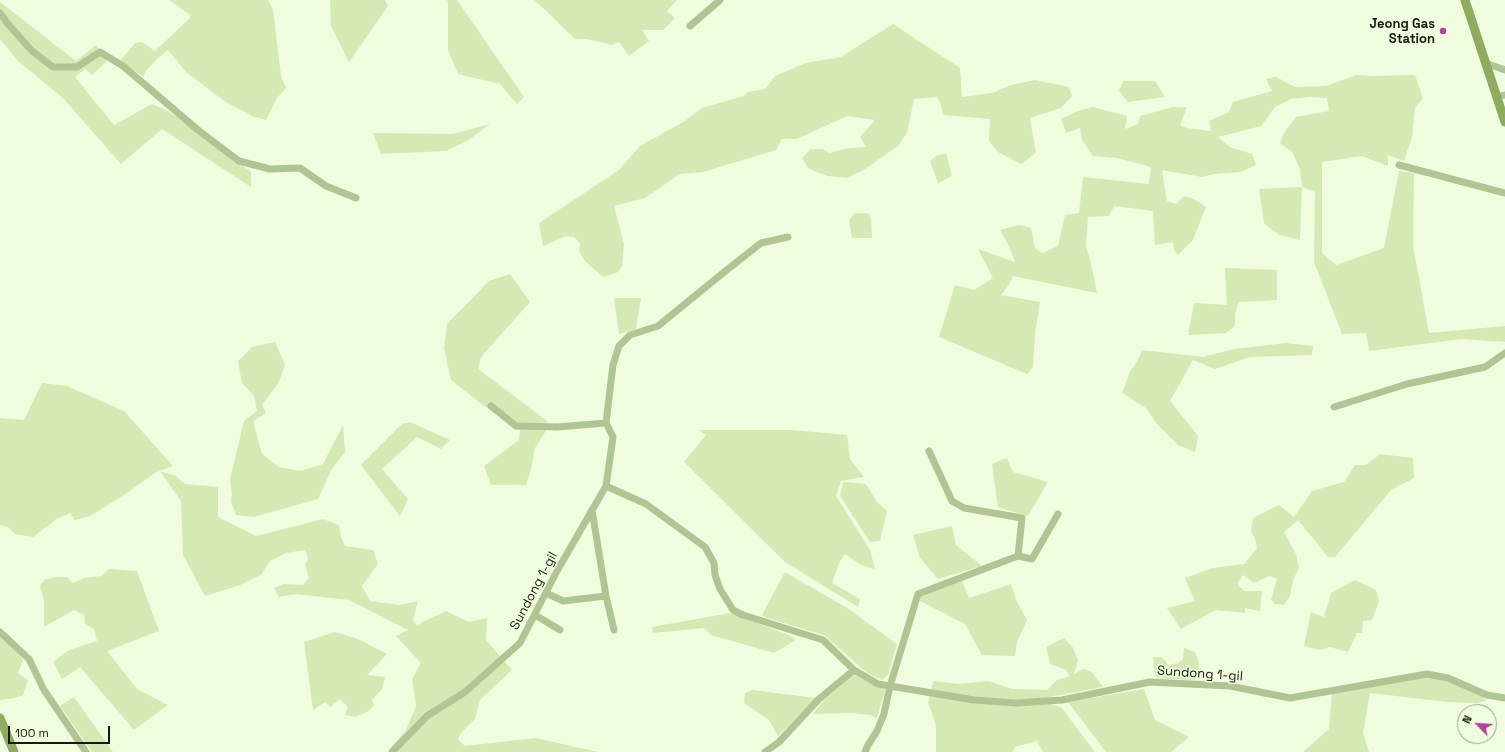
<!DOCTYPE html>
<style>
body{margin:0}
#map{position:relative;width:1505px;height:752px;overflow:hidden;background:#f0fcde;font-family:"Space Grotesk",sans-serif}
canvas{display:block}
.north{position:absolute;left:1457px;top:704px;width:40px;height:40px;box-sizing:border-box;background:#f0fcde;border:1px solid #98a18b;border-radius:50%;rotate:295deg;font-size:11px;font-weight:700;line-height:16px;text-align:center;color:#15190e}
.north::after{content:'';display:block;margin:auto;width:14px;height:18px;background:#b2429f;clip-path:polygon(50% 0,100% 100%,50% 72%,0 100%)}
.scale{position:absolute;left:8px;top:726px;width:102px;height:18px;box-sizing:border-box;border:2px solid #15190e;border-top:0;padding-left:5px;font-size:12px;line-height:14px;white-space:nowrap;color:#15190e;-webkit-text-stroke:3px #f0fcde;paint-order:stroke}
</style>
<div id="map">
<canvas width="1505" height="752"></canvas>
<div class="north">N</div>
<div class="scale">100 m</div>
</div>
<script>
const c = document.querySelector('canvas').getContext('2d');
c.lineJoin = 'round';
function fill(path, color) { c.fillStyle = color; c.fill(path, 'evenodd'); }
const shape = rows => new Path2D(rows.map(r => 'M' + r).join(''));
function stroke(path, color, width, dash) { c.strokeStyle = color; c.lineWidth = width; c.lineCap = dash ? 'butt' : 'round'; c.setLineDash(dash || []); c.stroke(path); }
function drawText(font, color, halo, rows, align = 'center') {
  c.font = font + ' "Space Grotesk",sans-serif'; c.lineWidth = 3.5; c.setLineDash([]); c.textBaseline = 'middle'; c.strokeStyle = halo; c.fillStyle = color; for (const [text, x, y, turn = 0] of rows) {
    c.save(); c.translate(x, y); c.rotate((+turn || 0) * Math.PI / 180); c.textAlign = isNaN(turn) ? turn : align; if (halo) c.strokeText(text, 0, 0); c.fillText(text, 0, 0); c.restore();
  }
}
const green = shape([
 [169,0,268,0,273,9,281,76,286,88,277,98,266,120,252,116,224,101,186,72,168,50,159,57,145,72,144,77,120,61,135,43,142,42,155,51,190,18,189,14],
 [330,0,385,0,388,6,349,62,331,26],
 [447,0,457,0,524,97,517,104,500,84,458,74,448,50,448,2],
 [533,0,677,0,667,11,675,18,663,30,642,30,649,41,629,56,619,42,612,45,587,39,575,39,539,4],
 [0,2,76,61,96,45,107,61,92,75,85,69,75,77,114,125,152,104,170,112,251,172,251,187,162,129,121,164,63,98,17,60,0,39],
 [893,24,960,68,962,97,992,93,1011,85,1035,80,1069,87,1072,96,1061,108,1030,118,1036,153,1021,164,998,152,989,141,990,119,943,115,941,105,937,97,914,99,907,133,898,146,865,169,847,178,828,176,809,169,802,158,811,149,823,149,829,153,848,148,866,147,860,137,875,120,847,116,797,139,782,139,776,150,703,172,680,174,645,198,614,206,624,244,622,266,618,272,613,274,603,277,585,261,579,251,580,244,574,237,566,236,543,246,539,223,619,170,640,146,685,121,702,108,744,96,748,92,765,89,775,76,806,63,841,57],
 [1356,75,1374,76,1415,75,1423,98,1415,108,1412,137,1404,161,1388,155,1388,166,1362,156,1322,162,1322,253,1336,265,1384,248,1399,171,1414,173,1413,245,1429,333,1505,326,1505,342,1461,339,1369,351,1366,333,1342,334,1314,262,1315,192,1302,187,1300,240,1279,235,1264,223,1259,189,1302,187,1300,169,1292,152,1280,143,1284,133,1296,117,1329,111,1327,98,1310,97,1291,99,1275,107,1261,126,1218,137,1230,147,1252,154,1256,165,1241,172,1214,174,1202,177,1162,170,1167,201,1176,204,1184,196,1194,199,1206,207,1193,240,1178,255,1174,250,1173,242,1155,245,1153,211,1114,206,1109,216,1088,217,1086,246,1090,259,1097,293,1013,276,1010,283,1001,295,1040,302,1035,333,1033,367,1027,374,939,337,955,285,974,290,993,278,978,249,1015,262,1008,244,1000,230,1019,225,1031,228,1035,248,1042,253,1058,246,1065,215,1079,213,1083,177,1149,184,1151,167,1117,158,1093,156,1082,140,1080,128,1066,133,1061,119,1078,111,1093,107,1127,116,1125,129,1138,124,1140,116,1173,107,1187,107,1180,125,1187,128,1211,131,1209,121,1229,112,1233,102,1272,91,1266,79,1276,77,1295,87,1326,86],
 [1123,81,1155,81,1165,97,1128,102,1119,91],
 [490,124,467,141,445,151,381,154,373,133,453,134],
 [946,153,952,176,938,183,930,161,936,156],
 [855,213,868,213,871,218,872,238,852,238,849,220],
 [1225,268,1277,270,1277,300,1239,302,1235,314,1235,326,1226,333,1188,335,1194,303,1227,305],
 [510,274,530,302,481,357,478,369,547,421,545,432,535,448,531,470,526,485,491,485,484,466,519,440,520,430,484,406,451,380,444,348,447,324,489,281],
 [614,298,641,298,636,329,619,334],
 [275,342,285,365,279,382,262,405,266,413,253,421,262,454,279,467,300,471,323,464,343,425,345,452,332,469,318,499,254,517,236,515,231,502,232,494,230,479,244,421,257,411,254,396,242,383,238,361,252,347],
 [1286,343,1313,346,1312,355,1250,357,1215,369,1193,360,1170,401,1198,436,1195,452,1178,445,1157,424,1146,408,1122,393,1130,372,1138,360,1142,350,1203,357,1234,349],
 [42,383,67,386,124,411,173,466,159,471,176,476,185,484,218,487,218,517,256,536,323,519,339,525,341,537,345,546,373,550,378,564,362,586,370,601,400,605,418,601,413,620,417,625,446,611,469,622,487,618,486,640,512,670,480,700,475,719,460,734,458,740,465,746,536,738,598,752,392,752,389,750,406,730,416,706,412,679,421,663,396,636,408,630,349,600,296,594,279,597,274,588,284,584,303,585,309,578,305,564,308,559,305,550,286,553,270,561,261,575,240,585,205,596,183,555,181,501,159,470,124,495,90,516,75,520,70,513,58,518,33,537,15,534,8,527,0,525,0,418,24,420],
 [410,422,450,440,441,449,417,437,382,469,408,499,400,516,361,465,402,424],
 [698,430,792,430,847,435,850,459,864,477,841,481,836,496,870,550,875,569,861,565,845,554,840,561,832,583,860,599,858,607,785,562,684,462,706,435],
 [1380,454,1413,458,1414,478,1391,490,1335,557,1328,557,1298,520,1284,532,1296,554,1299,568,1293,580,1290,596,1284,605,1275,604,1271,600,1277,579,1270,576,1254,583,1243,575,1237,584,1244,591,1262,591,1260,611,1245,608,1245,613,1216,610,1181,629,1167,608,1195,601,1185,578,1213,568,1244,564,1257,548,1255,539,1251,531,1253,518,1279,505,1294,517,1312,491,1344,482,1355,465,1366,465],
 [1007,458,1013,472,1048,482,1028,516,998,507,992,464],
 [843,482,866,484,877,502,887,511,880,541,870,542,840,496],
 [952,526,956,545,982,566,938,579,920,558,913,535],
 [109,569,137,571,159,631,107,651,137,689,168,705,134,730,80,667,62,679,53,662,69,650,97,641,94,629,85,624,84,615,74,610,44,627,44,601,40,586,44,580,55,577,67,577,73,583,84,578,101,576],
 [785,572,847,608,897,644,888,675,882,680,867,673,824,635,767,618,762,615],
 [1355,580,1376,590,1379,601,1372,620,1363,621,1362,633,1357,633,1348,652,1330,647,1320,650,1304,646,1311,612,1324,617,1331,593],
 [962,581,969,598,1011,584,1017,602,1027,620,1017,642,1015,656,982,655,965,624,920,601,920,596],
 [730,613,789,635,796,640,774,653,711,635,704,628,653,633,652,627],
 [335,632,358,639,387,654,367,675,385,677,382,689,372,700,374,705,369,711,355,717,345,715,348,707,340,699,330,707,325,702,313,710,304,642],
 [0,637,17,652,23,660,18,673,28,680,23,695,15,698,0,700],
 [1064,638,1072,646,1078,660,1074,674,1083,669,1092,672,1103,687,1049,697,1049,704,1061,707,1095,752,1043,752,1037,741,1015,747,1013,752,936,752,936,725,928,703,933,681,959,684,988,681,1012,689,1047,690,1057,680,1070,676,1066,670,1050,664,1046,647],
 [1184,648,1195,652,1198,660,1199,669,1195,680,1169,679,1155,677,1153,657,1161,657,1165,660,1168,665,1178,663,1183,659],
 [854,675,885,690,877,718,871,715,852,713,813,714,823,701],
 [1428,676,1448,679,1480,694,1486,700,1478,703,1448,702,1370,693,1363,733,1369,752,1303,752,1329,729,1332,694],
 [1144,689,1155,720,1189,737,1171,752,1106,752,1068,702],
 [752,690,816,698,778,736,769,720,744,703,745,693],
 [74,697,113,752,92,752,60,706]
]);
const street = shape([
 [0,13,8,24,32,51,53,67,77,67,100,52,123,66,198,130,239,161,270,169,300,168,326,186,356,198],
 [690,26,720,0],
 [1485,63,1505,70],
 [1497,97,1505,95],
 [1399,165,1505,193],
 [1334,407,1407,384,1485,367,1505,353],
 [606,423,613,365,619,346,630,335,658,326,723,273,761,243,788,237],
 [606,486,646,504,705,547,714,563,715,575,720,589,733,610,743,615,823,640,854,670,878,684,974,700,1016,703,1062,700,1150,682,1230,686,1290,698,1427,674,1448,678,1487,695,1505,698],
 [592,510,606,596,614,630],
 [1018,556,1032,559,1058,514],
 [546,593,563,601,606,596],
 [535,615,560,630],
 [0,632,29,659,44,690,86,752],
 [392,752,427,716,465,692,520,643,557,571,606,486,613,437,606,423,557,427,516,426,491,406],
 [765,752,779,742,819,699,854,670],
 [865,752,868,745,877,731,884,714,890,686,918,594,1018,556,1022,518,964,508,952,501,929,451]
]);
const secondary = shape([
 [1465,0,1505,122],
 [0,718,14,752]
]);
const markers = [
 [1443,31,4,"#b2429f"]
];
const poiNames = [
 ["Jeong Gas",1435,24],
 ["Station",1435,39]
];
const streetNames = [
 ["Sundong 1-gil",534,591,-62],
 ["Sundong 1-gil",1200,674,4]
];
fill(green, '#d4e9b4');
stroke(street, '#b1c493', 7);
stroke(secondary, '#8fab5f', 9);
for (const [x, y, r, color] of markers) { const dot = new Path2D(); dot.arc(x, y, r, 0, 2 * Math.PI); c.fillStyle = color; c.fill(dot); stroke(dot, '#f0fcde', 1.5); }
drawText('bold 13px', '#15190e', '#f0fcde', poiNames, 'right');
drawText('13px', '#15190e', '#f0fcde', streetNames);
</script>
